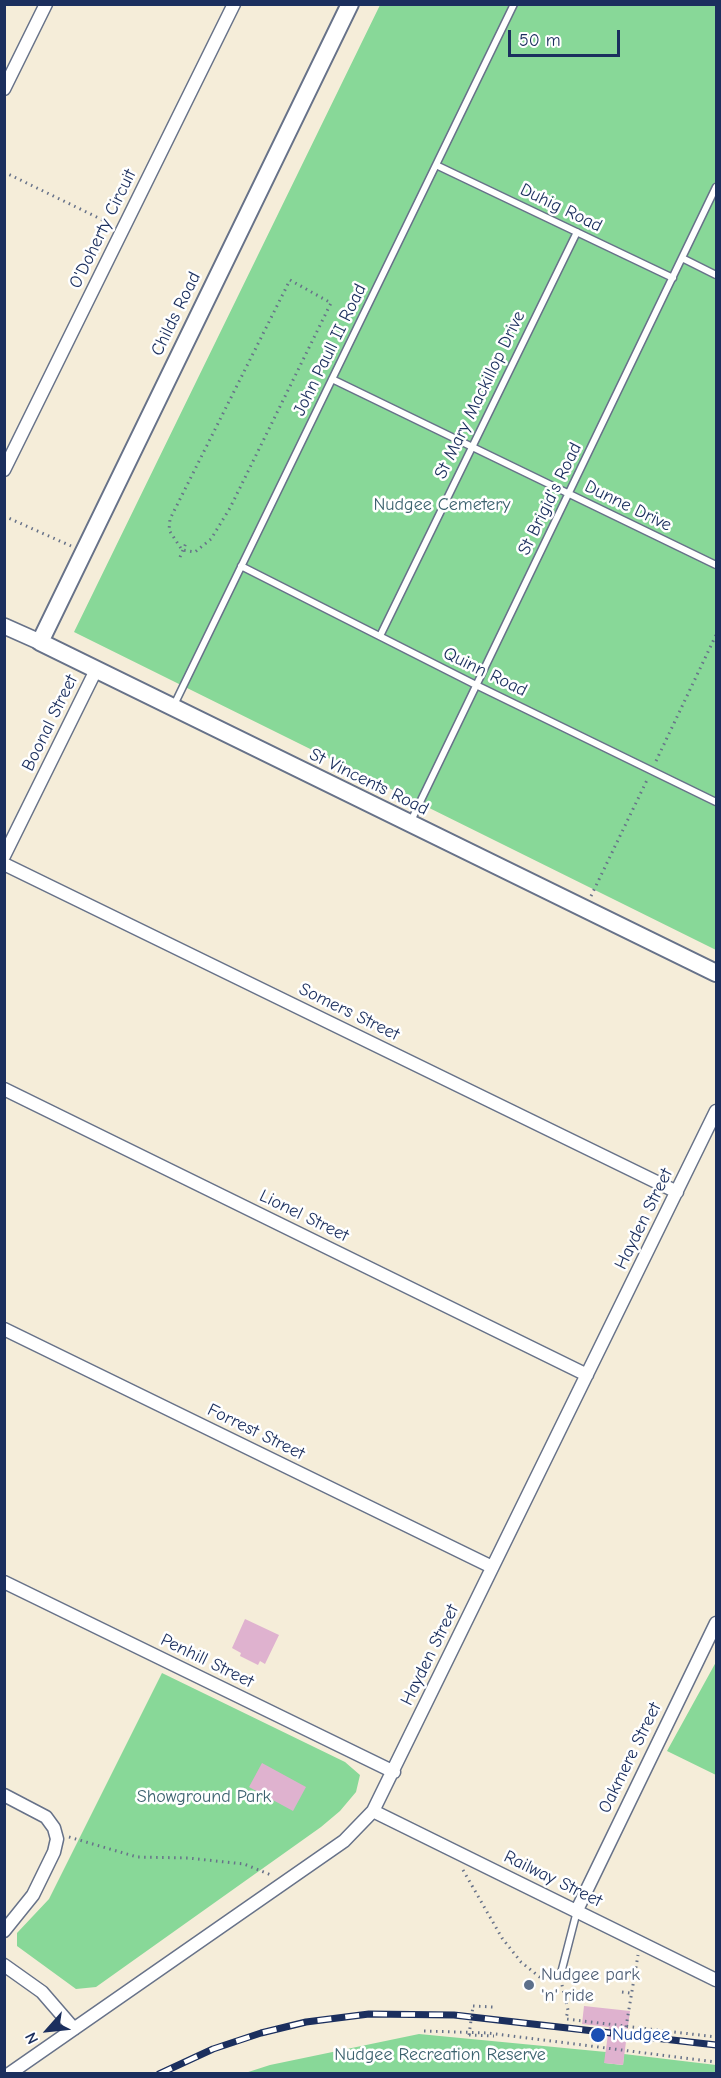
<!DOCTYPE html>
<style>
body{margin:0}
#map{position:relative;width:721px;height:2078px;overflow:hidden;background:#f5edd9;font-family:"Comic Neue",sans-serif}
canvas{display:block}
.frame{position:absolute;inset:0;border:6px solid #1b2f5e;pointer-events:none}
.north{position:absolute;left:18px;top:2000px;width:60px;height:60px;-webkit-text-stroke:4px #fff;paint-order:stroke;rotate:243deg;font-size:16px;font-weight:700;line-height:24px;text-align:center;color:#1b2f5e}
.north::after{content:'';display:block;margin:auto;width:21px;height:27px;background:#1b2f5e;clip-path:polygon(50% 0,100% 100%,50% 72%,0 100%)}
.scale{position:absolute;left:508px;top:30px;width:112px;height:27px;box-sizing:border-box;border:3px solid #1b2f5e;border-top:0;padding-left:8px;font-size:18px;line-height:21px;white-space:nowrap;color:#1b2f5e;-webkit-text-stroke:4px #fff;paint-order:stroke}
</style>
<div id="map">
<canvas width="721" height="2078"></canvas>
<div class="frame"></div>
<div class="north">N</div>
<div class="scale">50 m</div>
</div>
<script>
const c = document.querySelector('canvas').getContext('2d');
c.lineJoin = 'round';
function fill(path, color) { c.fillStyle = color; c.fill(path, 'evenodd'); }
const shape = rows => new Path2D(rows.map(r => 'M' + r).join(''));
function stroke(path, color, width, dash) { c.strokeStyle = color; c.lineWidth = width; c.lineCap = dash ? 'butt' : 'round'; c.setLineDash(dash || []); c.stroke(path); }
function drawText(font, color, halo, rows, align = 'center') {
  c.font = font + ' "Comic Neue",sans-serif'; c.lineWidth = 5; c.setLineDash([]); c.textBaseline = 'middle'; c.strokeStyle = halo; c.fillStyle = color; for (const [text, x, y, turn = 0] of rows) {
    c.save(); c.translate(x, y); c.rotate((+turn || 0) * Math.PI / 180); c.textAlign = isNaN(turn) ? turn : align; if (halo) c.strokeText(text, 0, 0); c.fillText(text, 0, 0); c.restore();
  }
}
const green = shape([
 [380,5,716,5,716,950,74,632],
 [716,1662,716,1775,667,1751],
 [162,1673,345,1762,360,1775,356,1792,340,1811,321,1827,96,1987,76,1989,17,1946,17,1933,49,1899],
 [419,2034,606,2052,605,2063,623,2065,624,2054,716,2065,716,2074,242,2074,270,2065]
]);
const building = shape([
 [245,1619,279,1635,265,1664,260,1661,258,1665,240,1656,241,1653,232,1648],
 [262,1763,306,1787,293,1811,249,1787],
 [584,2006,630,2011,623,2065,604,2063,609,2027,582,2024]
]);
const path = shape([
 [4,172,111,224],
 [290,280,331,303,230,508,211,539,195,552,182,550,169,530,170,519,290,280],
 [4,516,71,546],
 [180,557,186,543],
 [656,761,716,635],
 [591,896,648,778],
 [69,1837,137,1857,188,1858,244,1864,271,1875],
 [463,1870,502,1938,521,1962,542,1979],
 [562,1985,568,2010,566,2019,716,2037],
 [622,1992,630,1993],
 [473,2006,493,2007],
 [626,2027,638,1955],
 [424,2031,488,2033,716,2062],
 [469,2035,494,2036]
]);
const service = shape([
 [436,165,673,278],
 [682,258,716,275],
 [332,379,716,565],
 [241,566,476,685,716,802],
 [380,636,577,232],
 [174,705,514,4],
 [410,823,716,187],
 [560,1977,577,1911]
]);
const minor = shape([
 [4,89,46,4],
 [4,470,234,4],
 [4,856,96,670],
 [4,864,677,1192],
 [4,1089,587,1375],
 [4,1329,492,1567],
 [4,1582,394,1772],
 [4,1795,46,1817,54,1828,57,1839,54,1852,33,1895,4,1931],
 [373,1811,716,1980],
 [577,1910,716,1623],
 [4,1965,42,1992,74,2029],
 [9,2074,344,1841,373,1811,716,1111]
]);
const tertiary = shape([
 [4,626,40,642]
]);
const secondary = shape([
 [350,4,40,642,716,973]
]);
const rail = shape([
 [159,2074,213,2049,261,2033,306,2022,369,2014,454,2015,716,2045]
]);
const pathBridge = shape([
 [469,2035,473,2006]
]);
const markers = [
 [529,1985,6,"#5c6f8a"],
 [598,2035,8,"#1a4fb4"]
];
const streetNames = [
 ["Duhig Road",561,208,26],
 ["O'Doherty Circuit",103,229,-64],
 ["Childs Road",176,314,-64],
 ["John Paull II Road",330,350,-64],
 ["St Mary Mackillop Drive",480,395,-64],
 ["St Brigid's Road",550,499,-64],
 ["Dunne Drive",628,506,26],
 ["Quinn Road",485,672,26],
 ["Boonal Street",50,723,-64],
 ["St Vincents Road",369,782,26],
 ["Somers Street",349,1012,26],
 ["Lionel Street",304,1216,26],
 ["Hayden Street",644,1219,-64],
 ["Forrest Street",256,1432,26],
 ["Hayden Street",430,1655,-64],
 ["Penhill Street",207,1661,26],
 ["Oakmere Street",630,1758,-64],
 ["Railway Street",553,1879,26]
];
const parkNames = [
 ["Nudgee Cemetery",442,505],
 ["Showground Park",204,1797],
 ["Nudgee Recreation Reserve",440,2055]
];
const serviceNames = [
 ["Nudgee park",541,1975],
 ["'n' ride",541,1996]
];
const transitNames = [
 ["Nudgee",612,2035]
];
fill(green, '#88d898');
fill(building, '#dfb2cf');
stroke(service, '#677289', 9);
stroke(minor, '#677289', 15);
stroke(tertiary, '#677289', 18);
stroke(secondary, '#677289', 20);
stroke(path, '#677289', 3, [1.5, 4.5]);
stroke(service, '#fff', 6);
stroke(minor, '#fff', 12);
stroke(tertiary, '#fff', 15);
stroke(secondary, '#fff', 16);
stroke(rail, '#1b2f5e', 7);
stroke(rail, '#fff', 4.5, [14]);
stroke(pathBridge, '#677289', 3, [1.5, 4.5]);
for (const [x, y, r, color] of markers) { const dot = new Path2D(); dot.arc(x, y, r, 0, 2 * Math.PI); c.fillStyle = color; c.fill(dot); stroke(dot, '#fff', 2); }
drawText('18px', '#1b2f5e', '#fff', streetNames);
drawText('18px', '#3c626f', '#fff', parkNames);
drawText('18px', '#4e5e75', '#fff', serviceNames, 'left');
drawText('18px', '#164399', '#fff', transitNames, 'left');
</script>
